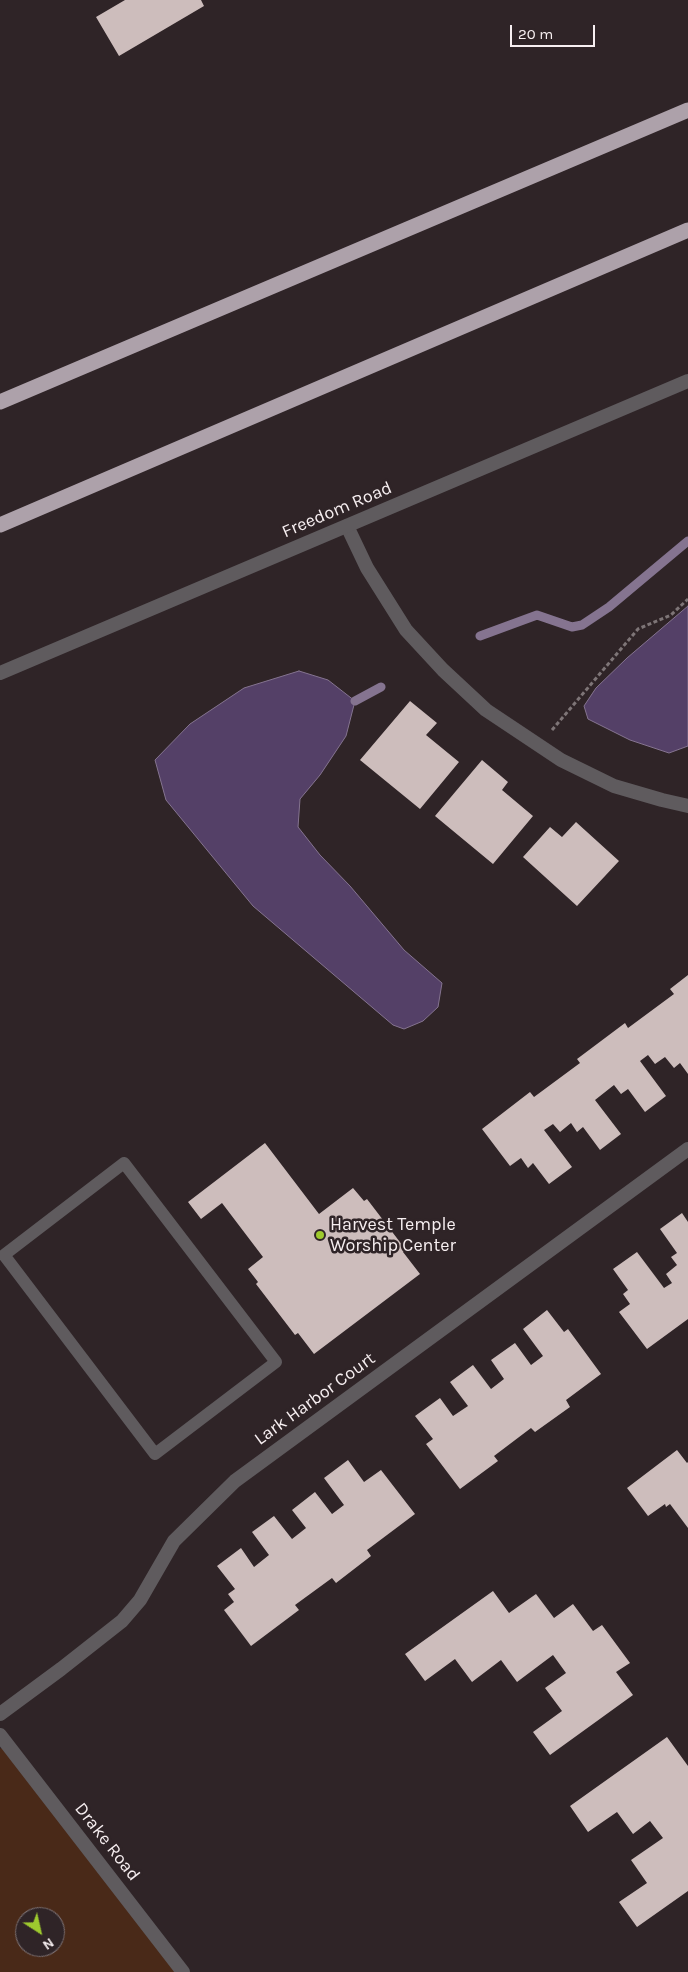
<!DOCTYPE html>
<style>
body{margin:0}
#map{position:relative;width:688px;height:1972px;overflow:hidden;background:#2f2427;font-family:Karla,sans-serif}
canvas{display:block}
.north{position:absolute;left:15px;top:1907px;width:50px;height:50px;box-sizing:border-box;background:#2f2427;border:1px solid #7f7578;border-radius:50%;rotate:145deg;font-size:14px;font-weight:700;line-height:20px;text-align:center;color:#f7eff1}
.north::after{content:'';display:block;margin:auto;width:18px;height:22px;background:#9eca2e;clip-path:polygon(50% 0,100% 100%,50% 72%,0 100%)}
.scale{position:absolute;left:510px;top:25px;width:85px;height:22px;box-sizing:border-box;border:2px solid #f7eff1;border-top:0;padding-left:6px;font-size:15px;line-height:18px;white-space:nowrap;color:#f7eff1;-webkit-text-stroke:4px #2f2427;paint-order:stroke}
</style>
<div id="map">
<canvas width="688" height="1972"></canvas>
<div class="north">N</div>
<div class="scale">20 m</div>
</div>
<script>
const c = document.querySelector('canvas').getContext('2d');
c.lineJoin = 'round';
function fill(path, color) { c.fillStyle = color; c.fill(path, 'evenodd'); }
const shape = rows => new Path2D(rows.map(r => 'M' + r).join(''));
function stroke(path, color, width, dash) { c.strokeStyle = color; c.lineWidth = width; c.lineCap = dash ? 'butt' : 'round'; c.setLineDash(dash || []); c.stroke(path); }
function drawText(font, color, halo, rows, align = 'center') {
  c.font = font + ' Karla,sans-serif'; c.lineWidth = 5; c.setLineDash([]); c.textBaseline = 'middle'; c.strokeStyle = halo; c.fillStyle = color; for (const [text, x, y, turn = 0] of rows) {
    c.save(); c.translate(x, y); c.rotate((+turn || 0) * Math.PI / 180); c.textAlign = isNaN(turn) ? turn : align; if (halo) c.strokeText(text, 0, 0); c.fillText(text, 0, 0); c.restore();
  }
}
const green = shape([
 [10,1742,184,1972,0,1972,0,1749],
 [25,1917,55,1917,55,1947,25,1947]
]);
const water = shape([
 [688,606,688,746,669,753,630,740,588,719,584,706,596,688,627,658,688,606],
 [299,671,328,680,355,701,346,736,320,775,300,799,298,827,320,855,350,886,404,950,442,983,438,1007,423,1021,404,1029,393,1025,253,906,166,800,155,760,190,724,244,688,299,671]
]);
const stream = shape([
 [480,636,537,615,572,627,582,625,609,607,688,541],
 [355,701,381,687]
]);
const building = shape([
 [125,0,201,0,204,6,119,56,96,17],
 [410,701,437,723,426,735,459,762,420,809,360,760],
 [482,760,508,782,502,790,533,816,493,864,435,816],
 [576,822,619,861,577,906,523,857,550,827,562,837],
 [688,975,688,1074,680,1063,674,1068,665,1057,655,1064,648,1055,640,1061,666,1096,645,1112,628,1089,621,1094,614,1085,595,1100,621,1134,600,1150,583,1127,577,1132,571,1123,560,1132,553,1124,544,1130,572,1167,549,1184,533,1163,528,1168,521,1158,510,1166,482,1129,530,1092,534,1097,580,1063,577,1059,625,1023,628,1028,674,994,670,989],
 [265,1143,319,1214,353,1188,364,1201,367,1199,406,1250,403,1252,420,1274,314,1354,298,1333,295,1335,256,1284,258,1282,248,1269,263,1257,222,1203,201,1219,188,1202],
 [682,1213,688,1222,688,1319,647,1349,619,1312,630,1304,623,1294,628,1290,613,1269,637,1252,664,1288,672,1283,666,1274,677,1265,671,1257,677,1253,660,1229],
 [547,1310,564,1332,568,1329,601,1374,566,1400,570,1407,535,1432,531,1428,494,1456,498,1461,460,1489,426,1444,433,1439,415,1416,440,1398,453,1416,468,1406,450,1382,473,1365,491,1389,504,1379,491,1360,515,1343,531,1365,543,1356,523,1329],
 [677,1450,687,1463,688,1462,688,1528,670,1504,666,1507,665,1504,648,1516,627,1488],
 [348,1460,364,1482,381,1470,415,1514,367,1550,371,1556,336,1583,332,1578,295,1605,299,1610,251,1646,224,1610,234,1602,228,1594,235,1589,217,1566,241,1548,254,1567,269,1555,252,1532,274,1516,292,1539,306,1528,292,1510,315,1492,332,1514,344,1505,324,1478],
 [493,1591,509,1613,536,1594,554,1618,573,1604,593,1631,602,1625,630,1663,616,1672,633,1695,550,1755,533,1732,562,1711,545,1688,566,1673,553,1655,517,1682,501,1660,472,1682,455,1659,425,1681,405,1654],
 [667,1737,688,1766,688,1891,637,1927,619,1902,647,1883,631,1860,663,1838,650,1821,633,1834,617,1812,588,1832,570,1806]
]);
const path = shape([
 [552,730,638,629,671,615,688,599]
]);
const service = shape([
 [124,1163,276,1362,155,1454,4,1255,124,1163]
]);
const minor = shape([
 [347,526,367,568,406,630,443,670,486,710,561,760,614,786,662,800,688,806],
 [0,1714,61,1669,122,1621,140,1600,174,1541,235,1481,688,1149]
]);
const tertiary = shape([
 [0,673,688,381],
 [0,1735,183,1972]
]);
const motorway = shape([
 [0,402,688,110],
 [0,525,688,230]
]);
const markers = [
 [320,1235,5,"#9eca2e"]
];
const streetNames = [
 ["Freedom Road",337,510,-23],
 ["Lark Harbor Court",315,1399,-36],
 ["Drake Road",107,1842,52]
];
const poiNames = [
 ["Harvest Temple",330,1225],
 ["Worship Center",330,1246]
];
fill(green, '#492918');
fill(water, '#544067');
stroke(water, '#857490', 1);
stroke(stream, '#857490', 9);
fill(building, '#cdbdbc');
stroke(path, '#7e7577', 3, [4, 2.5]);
stroke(service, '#5f5b5e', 12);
stroke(minor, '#5f5b5e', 14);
stroke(tertiary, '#5f5b5e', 14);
stroke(motorway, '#ada1aa', 15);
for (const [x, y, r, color] of markers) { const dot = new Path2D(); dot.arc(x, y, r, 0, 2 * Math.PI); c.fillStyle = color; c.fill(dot); stroke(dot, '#2f2427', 2); }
drawText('18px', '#f7eff1', '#2f2427', streetNames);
drawText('18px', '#f7eff1', '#2f2427', poiNames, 'left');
</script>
